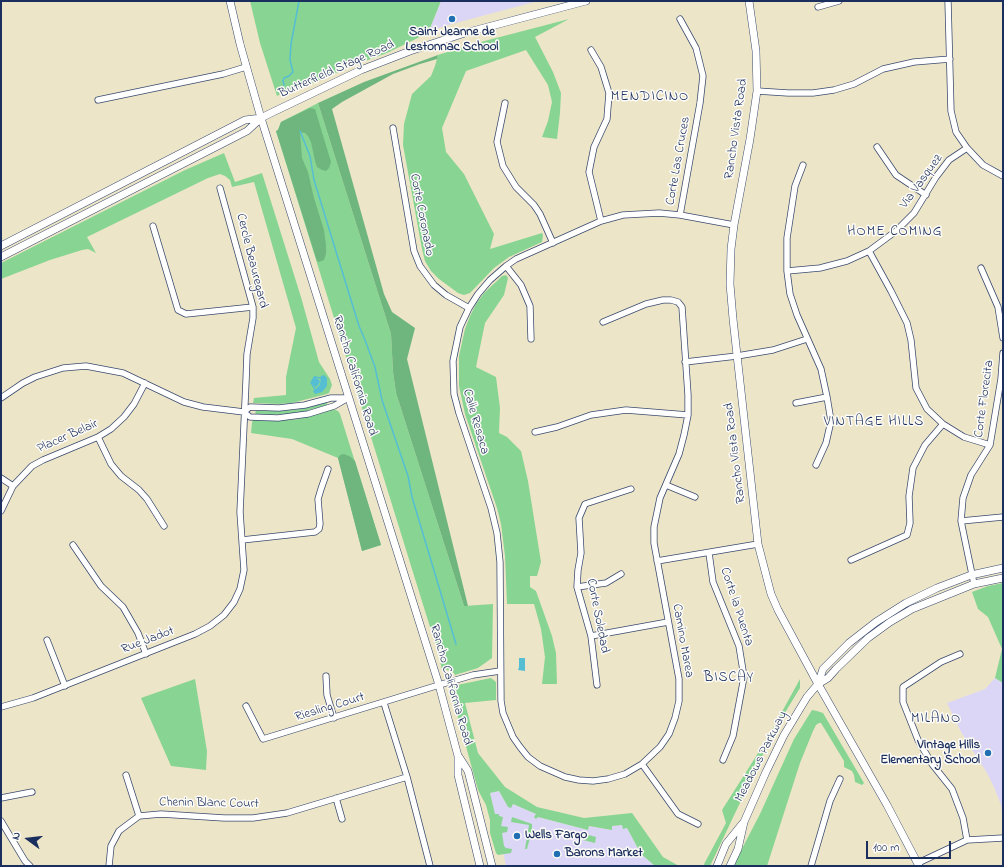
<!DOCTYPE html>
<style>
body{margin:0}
#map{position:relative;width:1004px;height:867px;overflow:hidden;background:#ede5c7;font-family:"Indie Flower",sans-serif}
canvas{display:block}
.frame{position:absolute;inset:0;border:2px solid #1b2f5e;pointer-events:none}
.north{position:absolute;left:8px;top:819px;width:40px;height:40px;-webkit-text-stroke:3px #fdfcf7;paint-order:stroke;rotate:285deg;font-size:11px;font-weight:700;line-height:16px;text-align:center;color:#1b2f5e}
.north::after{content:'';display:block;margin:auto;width:14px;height:18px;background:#1b2f5e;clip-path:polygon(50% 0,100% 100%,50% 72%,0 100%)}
.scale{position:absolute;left:866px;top:841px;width:85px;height:18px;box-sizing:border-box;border:2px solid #1b2f5e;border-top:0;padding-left:5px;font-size:12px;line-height:14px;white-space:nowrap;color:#1b2f5e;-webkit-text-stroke:3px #fdfcf7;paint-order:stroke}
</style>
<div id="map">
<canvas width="1004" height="867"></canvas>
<div class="frame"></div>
<div class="north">N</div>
<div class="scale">100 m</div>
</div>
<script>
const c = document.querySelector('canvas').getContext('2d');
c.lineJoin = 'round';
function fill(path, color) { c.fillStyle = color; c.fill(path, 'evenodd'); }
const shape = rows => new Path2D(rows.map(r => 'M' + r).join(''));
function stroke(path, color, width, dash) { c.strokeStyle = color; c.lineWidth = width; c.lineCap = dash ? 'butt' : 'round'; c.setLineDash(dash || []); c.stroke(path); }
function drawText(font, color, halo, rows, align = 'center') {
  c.font = font + ' "Indie Flower",sans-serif'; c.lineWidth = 3; c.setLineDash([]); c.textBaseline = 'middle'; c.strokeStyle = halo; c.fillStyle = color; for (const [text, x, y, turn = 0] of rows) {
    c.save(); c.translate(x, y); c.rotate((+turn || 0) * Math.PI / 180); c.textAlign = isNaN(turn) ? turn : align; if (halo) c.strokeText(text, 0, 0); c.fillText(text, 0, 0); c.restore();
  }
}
const built = shape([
 [441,1,538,1,452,24,429,31],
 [995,678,1003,683,1003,822,1001,805,994,787,987,773,961,732,947,703,985,689],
 [499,791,508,807,513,804,536,814,534,817,538,817,588,830,589,826,612,830,612,826,623,825,627,828,641,854,655,866,506,866,490,793]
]);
const green = shape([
 [250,1,441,1,428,33,387,53,357,64,312,83,286,91,277,96,260,43],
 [569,19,535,37,553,72,561,93,560,113,557,139,542,137,548,121,552,102,548,85,526,50,466,71,442,128,446,152,464,174,494,234,490,249,542,233,543,235,542,242,509,257,494,268,470,293,464,295,458,293,439,279,431,271,425,261,422,249,403,145,404,124,412,94,431,76,435,66,438,55,473,44],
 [318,103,391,334,393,372,396,393,464,606,493,604,492,658,478,668,455,675,454,673,445,669,442,670,439,656,276,131,278,130,281,122],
 [224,153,235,182,262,173,301,297,319,362,330,379,332,385,329,393,327,394,292,403,279,404,253,403,254,398,286,395,286,377,296,328,254,182,232,187,230,180,225,176,220,174,208,178,87,237,96,253,88,249,82,250,50,260,1,279,1,263,185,170],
 [506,275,508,278,504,295,485,323,476,367,496,377,500,408,499,433,507,437,521,451,528,481,541,562,537,576,530,576,530,587,536,591,552,636,556,653,557,684,542,684,545,657,541,629,534,604,507,604,505,556,501,524,497,508,465,414,459,386,459,356,465,329,470,316,476,304,484,293,498,280,502,276],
 [326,402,327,403,327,405,295,414,261,415,256,414,255,413,256,411,295,410],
 [333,409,338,411,340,414,381,545,362,551,338,458,292,439,251,433,252,423,253,419,268,421,299,419],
 [1003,583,1003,683,995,678,1002,649,988,617,978,609,972,592,988,586],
 [491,678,496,682,496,700,465,703,478,753,505,787,537,807,584,818,632,813,663,857,679,866,655,866,641,854,627,828,623,829,622,825,612,826,612,830,589,826,588,830,538,817,536,819,534,817,536,814,513,804,511,808,508,807,499,791,490,793,495,814,499,814,499,816,503,817,501,826,508,827,507,832,502,833,504,846,506,848,512,849,511,853,498,855,496,853,490,833,490,820,486,805,478,790,451,692,454,687,457,685],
 [195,679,207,751,206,770,171,766,141,698],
 [800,679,800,688,775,729,710,866,703,866,726,823,722,810,767,739],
 [812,710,817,711,823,713,864,783,862,785,855,782,854,775,852,771,844,767,844,761,821,723,819,723,816,725,813,731,800,763,767,866,733,866,760,814,794,739],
 [512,817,532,824,532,830,527,849,525,849,529,825,511,822],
 [585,834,596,837,595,843,583,840]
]);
const forest = shape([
 [438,55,437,59,420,64,393,74,342,102,332,109,384,294,392,312,415,328,407,359,468,606,464,606,396,393,393,372,391,334,318,103,364,82],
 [310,108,315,109,331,162,329,168,326,171,322,170,317,167,315,161,311,142,308,136,305,133,300,132,302,158,308,172,314,198,324,230,326,245,326,254,324,260,319,262,317,261,276,131,278,130,281,122],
 [344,454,351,457,355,461,381,545,362,551,338,458,340,455]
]);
const water = shape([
 [314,376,320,381,319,384,316,387,310,383],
 [321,376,324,375,327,378,327,386,322,392,315,394,313,391,320,385],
 [519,658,525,658,525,671,518,670,519,667]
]);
const stream = shape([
 [284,85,283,81,284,78,289,76,293,72,290,60,291,44,299,1],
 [300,131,310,156,314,180,359,326,365,340,375,367,382,400,408,476,412,497,456,644],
 [315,377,321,378],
 [312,384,315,389]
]);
const minor = shape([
 [948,1,951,111,956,132,967,148,983,165,1003,176],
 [818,7,839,1],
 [680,19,696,48,703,76,700,103,680,215],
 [591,50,601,67,609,93,607,119,594,147,589,172,601,221],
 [757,91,788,93,813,93,834,90,854,84,883,69,914,62,950,59],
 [98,100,223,74,246,67],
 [505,103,497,142,503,166,516,187,534,205,540,214,553,243],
 [393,128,414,251,420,266,434,285,446,295,469,308],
 [877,147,896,175,926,195],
 [803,165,795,186,787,238,787,271,790,294,797,315,821,369,827,397,831,421,826,443,816,465],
 [153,226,178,310,186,314,253,307],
 [869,251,891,291,907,323,911,340,916,388,927,409,943,424,964,437,990,445],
 [506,266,521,285,530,306,531,339],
 [981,268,998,307,1003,338],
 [787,271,820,268,847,261,869,251,896,231,914,213,936,177,949,160,967,148],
 [603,322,646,304,663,300,671,300,678,302,682,307,688,395,688,415,684,435,679,454,660,498,654,527,654,543,679,679,679,701,675,718,669,734,660,747,642,764,625,774,608,779,593,781,579,780,565,777,540,766,528,757,520,747,513,737,503,713,501,701,500,562,497,533,491,508,459,413,454,394,453,361,460,327,469,308,478,294,490,280,506,266,516,259,601,221,623,215,659,213,680,215,734,225],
 [685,362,737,356,773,350,807,339],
 [1,398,23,383,35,377,63,368,86,366,123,373,184,402,203,407,244,412,250,417,278,418,308,414,334,406,348,398],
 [796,403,827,397],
 [244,412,250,407,279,408,305,405,331,398,347,398],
 [535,432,557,427,591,415,626,410,688,415],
 [98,437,111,464,121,476,139,490,147,499,164,526],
 [1,478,13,486],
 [666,485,695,497],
 [1,511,13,486,32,466,43,460,98,437,111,429,124,417,134,404,145,383],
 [961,521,1003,517],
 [242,540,315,532,319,529,320,524,318,499,321,489,328,469],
 [73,545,101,586,123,607,138,633,146,654],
 [709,553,713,582,739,646,744,677,733,736,723,760],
 [851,560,907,535,910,523,909,496,913,468,925,445,943,424],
 [657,561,758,544],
 [974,584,961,521,963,498,971,475,990,445,1001,379,1003,353],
 [577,587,606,583,621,574],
 [591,636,668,622],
 [47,640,65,686],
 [960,654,941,662,903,687,903,702,918,740,932,764,952,789,963,818,967,840],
 [326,676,327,695,334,718],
 [597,685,591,636,577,587,578,570,581,553,579,518,585,504,631,489],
 [384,703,407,777,430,866],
 [246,706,263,739,439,685,473,675,500,671],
 [1,707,33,698,195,634,210,626,224,615,234,602,240,589,244,570,240,512,246,381,247,354,253,318,253,307,220,188],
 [642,764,678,814,698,824],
 [126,775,139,816],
 [1,798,32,792],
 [336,798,342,819],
 [1,821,25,861,30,866],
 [918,863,967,840,1003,838],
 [109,866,111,846,119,831,139,816,161,814,224,818,253,818,287,813,407,777],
 [811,866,830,801,840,779]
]);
const major = shape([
 [230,1,240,44,261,118,439,685,458,756,458,775,480,866],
 [749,1,756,51,757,91,750,139,734,225,731,249,730,284,733,319,758,544,771,594,778,610,818,684,887,805,919,866],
 [1,246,245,120,261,118],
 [1,257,247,131,261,118,273,112,361,70,410,51,465,33,586,1],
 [818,684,823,669,849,643,876,622,906,603,937,588,971,575,1003,568],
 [459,757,468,771,492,866],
 [717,866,726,844,743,823],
 [730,866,738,849,744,822,766,772,784,735,807,697,818,684,828,678,836,669,868,638,890,622,912,609,974,584,1003,578]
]);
const markers = [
 [452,19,4,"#1f6fb2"],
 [988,753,4,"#1f6fb2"],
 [517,836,4,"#1f6fb2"],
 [557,854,4,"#1f6fb2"]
];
const poiNames = [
 ["Saint Jeanne de",452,33,"center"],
 ["Lestonnac School",452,48,"center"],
 ["Vintage Hills",980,746,"right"],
 ["Elementary School",980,761,"right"],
 ["Wells Fargo",525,836],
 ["Barons Market",565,854]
];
const streetNames = [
 ["Butterfield Stage Road",337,70,-24],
 ["Rancho Vista Road",737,129,-82],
 ["Corte Las Cruces",679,161,-80],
 ["Via Vasquez",922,182,-54],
 ["Corte Coronado",421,215,79],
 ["Cercle Beauregard",251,261,76],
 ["Rancho California Road",354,376,73],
 ["Corte Florecita",985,399,-82],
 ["Calle Resaca",475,422,74],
 ["Placer Belair",68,437,-24],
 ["Rancho Vista Road",736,453,-97],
 ["Corte la Puenta",736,607,72],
 ["Corte Soledad",597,616,79],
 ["Rue Jadot",148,641,-21],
 ["Camino Marea",682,641,80],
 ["Rancho California Road",450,685,74],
 ["Riesling Court",330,708,-17],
 ["Meadows Parkway",762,757,-63],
 ["Chenin Blanc Court",209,804,1]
];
const neighbourhoodNames = [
 ["MENDICINO",650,98],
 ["HOME COMING",895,233],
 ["VINTAGE HILLS",874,423],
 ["BISCAY",729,679],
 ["MILANO",936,720]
];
fill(built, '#dcd6f6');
fill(green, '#88d593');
fill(forest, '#6eb67d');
fill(water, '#55bed2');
stroke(stream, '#55bed2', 1.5);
stroke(minor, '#3a4a6e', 7);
stroke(major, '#3a4a6e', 8);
stroke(minor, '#fff', 5.5);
stroke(major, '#fff', 7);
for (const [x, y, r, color] of markers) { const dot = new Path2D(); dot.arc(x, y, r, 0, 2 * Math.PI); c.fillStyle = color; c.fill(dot); stroke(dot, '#fdfcf7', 1.5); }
drawText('bold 13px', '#1b2f5e', '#fdfcf7', poiNames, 'left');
drawText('13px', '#1b2f5e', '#fdfcf7', streetNames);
c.letterSpacing = '1px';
drawText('14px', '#1b2f5e', '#fdfcf7', neighbourhoodNames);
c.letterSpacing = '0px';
</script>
